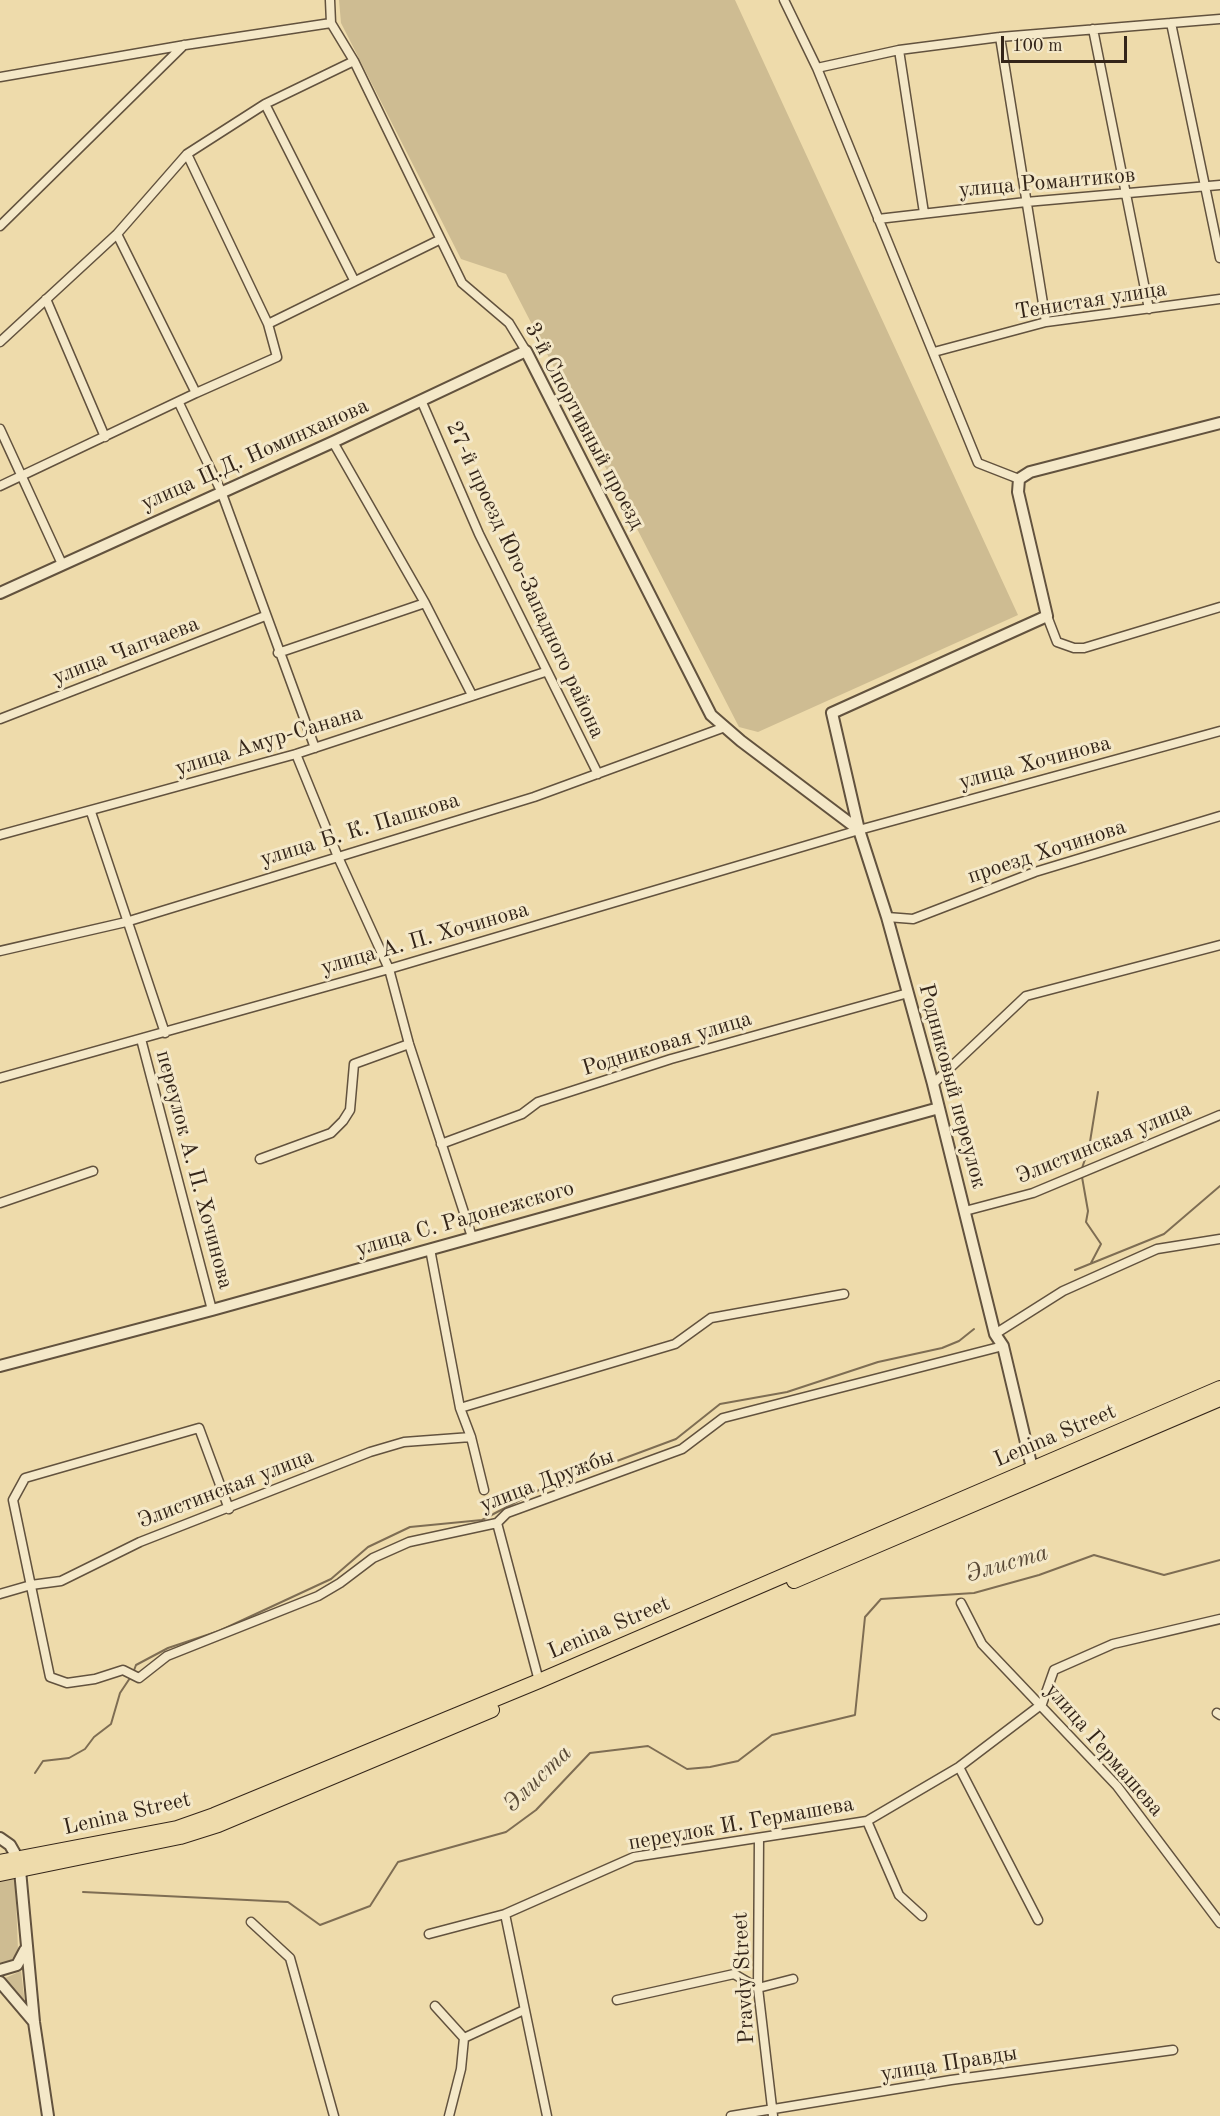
<!DOCTYPE html>
<meta charset="utf-8">
<style>
body{margin:0}
#map{position:relative;width:1220px;height:2116px;overflow:hidden;background:#eedbab;font-family:"Old Standard TT",serif}
canvas{display:block}
.scale{position:absolute;left:1001px;top:36px;width:126px;height:27px;box-sizing:border-box;border:3px solid #342519;border-top:0;padding-left:8px;font-size:18px;line-height:21px;white-space:nowrap;color:#342519;-webkit-text-stroke:4px #f4e8c8;paint-order:stroke}
</style>
<div id="map">
<canvas width="1220" height="2116"></canvas>
<div class="scale">100 m</div>
</div>
<script>
const c = document.querySelector('canvas').getContext('2d');
c.lineJoin = 'round';
function fill(path, color) { c.fillStyle = color; c.fill(path, 'evenodd'); }
const shape = rows => new Path2D(rows.map(r => 'M' + r).join(''));
function stroke(path, color, width, dash) { c.strokeStyle = color; c.lineWidth = width; c.lineCap = dash ? 'butt' : 'round'; c.setLineDash(dash || []); c.stroke(path); }
function drawText(font, color, halo, rows, align = 'center') {
  c.font = font + ' "Old Standard TT",serif'; c.lineWidth = 6; c.setLineDash([]); c.textBaseline = 'middle'; c.strokeStyle = halo; c.fillStyle = color; for (const [text, x, y, turn = 0] of rows) {
    c.save(); c.translate(x, y); c.rotate((+turn || 0) * Math.PI / 180); c.textAlign = isNaN(turn) ? turn : align; if (halo) c.strokeText(text, 0, 0); c.fillText(text, 0, 0); c.restore();
  }
}
const green = shape([
 [339,0,735,0,1018,615,758,732,739,727,506,274,461,259,341,23],
 [15,1878,18,1950,10,1962,0,1965,0,1880],
 [21,1971,25,2004,3,1979]
]);
const stream = shape([
 [1082,1168,1089,1148,1098,1092],
 [1082,1177,1088,1211,1086,1222,1101,1244,1091,1263],
 [1075,1270,1164,1234,1220,1186],
 [133,1673,136,1665,168,1648,219,1631,331,1579,368,1547,410,1527,482,1520,539,1490,676,1439,720,1404,787,1392,878,1362,942,1348,959,1341,974,1329],
 [35,1773,43,1761,69,1758,85,1749,94,1737,111,1724,120,1693,130,1678],
 [83,1892,288,1902,320,1925,370,1906,398,1862,506,1832,536,1810,590,1753,648,1746,687,1769,710,1767,738,1761,772,1735,855,1715,865,1617,881,1599,974,1593,1039,1575,1094,1555,1164,1575,1220,1560]
]);
const minor = shape([
 [330,0,331,23,354,61,462,283,509,323,526,351],
 [784,0,817,68,978,463,1019,479],
 [1171,23,1220,258],
 [1093,29,1149,309],
 [1000,37,1046,322],
 [899,50,924,213],
 [817,68,899,50,1000,37,1220,19],
 [0,77,185,45,331,23],
 [265,104,354,280],
 [187,154,268,324],
 [878,219,1026,202,1220,185],
 [0,226,184,45],
 [117,234,196,393],
 [46,299,105,437],
 [0,342,117,234,187,154,265,104,354,61],
 [934,352,1046,322,1220,299],
 [421,400,479,534,598,774],
 [179,403,221,491,315,748],
 [0,429,62,564],
 [333,442,425,603,472,695],
 [0,486,196,393,277,357,268,324,439,240],
 [1047,616,1057,642,1074,648,1084,648,1220,607],
 [278,653,425,603],
 [0,719,265,616],
 [296,754,338,857,389,969,409,1044,472,1237],
 [91,812,165,1033],
 [0,835,296,754,545,672],
 [887,917,913,919,1035,872,1220,816],
 [0,951,126,922,534,797,725,727],
 [141,1039,212,1310],
 [0,1078,389,969,859,830,1220,731],
 [933,1084,1026,996,1220,945],
 [441,1144,522,1114,538,1102,671,1059,908,993],
 [260,1159,331,1133,343,1121,350,1110,354,1064,409,1044],
 [0,1203,93,1171],
 [965,1211,1033,1193,1220,1115],
 [430,1249,460,1408,471,1437,484,1490],
 [995,1334,1063,1291,1157,1249,1220,1239],
 [460,1408,675,1344,711,1318,844,1294],
 [229,1509,199,1428,25,1478,13,1500,50,1677,67,1683,95,1679,123,1670,139,1678,167,1656,318,1596,340,1583,373,1558,409,1542,497,1523,507,1513,682,1449,723,1418,1003,1346],
 [497,1523,539,1681],
 [0,1594,31,1585,61,1581,140,1542,370,1452,404,1442,471,1437],
 [961,1603,982,1644,1117,1786,1220,1923],
 [1217,1713,1220,1715],
 [959,1767,1038,1920],
 [867,1821,899,1895,922,1916],
 [759,1838,758,1988,773,2116],
 [505,1914,547,2116],
 [251,1922,290,1958,334,2116],
 [429,1934,505,1914,634,1857,867,1821,959,1767,1042,1704,1054,1670,1113,1644,1220,1619],
 [617,2000,734,1974,758,1988,793,1979],
 [435,2006,464,2038],
 [449,2116,461,2069,464,2038,524,2010],
 [731,2116,951,2080,1173,2050]
]);
const tertiary = shape([
 [0,593,333,442,526,351,711,715,741,741,859,830],
 [0,1366,212,1310,939,1108],
 [1032,1468,1003,1346,995,1334,933,1084,887,917,859,830,832,713,1047,616,1018,492,1019,479,1030,472,1220,423],
 [0,1838,10,1845,18,1859,20,1870,34,2022,48,2116],
 [0,1970,17,1965,25,1950],
 [0,1982,34,2022]
]);
const primary = shape([
 [794,1581,1220,1399],
 [0,1862,177,1828,214,1815,539,1681,1220,1388],
 [0,1874,180,1837,218,1825,492,1710]
]);
const streetNames = [
 ["улица Романтиков",1047,183,-5],
 ["Тенистая улица",1091,301,-9],
 ["3-й Спортивный проезд",584,426,62],
 ["улица Ц.Д. Номинханова",255,455,-24],
 ["27-й проезд Юго-Западного района",525,580,65],
 ["улица Чапчаева",126,651,-21],
 ["улица Амур-Санана",269,741,-17],
 ["улица Хочинова",1035,763,-15],
 ["улица Б. К. Пашкова",360,830,-17],
 ["проезд Хочинова",1047,852,-18],
 ["улица А. П. Хочинова",425,939,-16],
 ["Родниковая улица",667,1044,-17],
 ["Родниковый переулок",952,1086,75],
 ["Элистинская улица",1104,1143,-22],
 ["переулок А. П. Хочинова",194,1170,75],
 ["улица С. Радонежского",465,1219,-16],
 ["Lenina Street",1055,1436,-23],
 ["улица Дружбы",547,1481,-21],
 ["Элистинская улица",226,1489,-21],
 ["Lenina Street",609,1628,-23],
 ["улица Гермашева",1104,1750,49],
 ["Lenina Street",127,1814,-13],
 ["переулок И. Гермашева",741,1824,-10],
 ["Pravdy Street",744,1978,-93],
 ["улица Правды",949,2064,-9]
];
const waterNames = [
 ["Элиста",1007,1564,-16],
 ["Элиста",538,1779,-44]
];
fill(green, '#cebc92');
stroke(stream, '#7e6d53', 2);
stroke(minor, '#62523e', 11);
stroke(tertiary, '#62523e', 14);
stroke(primary, '#342519', 16);
stroke(minor, '#f4e8c8', 8);
stroke(tertiary, '#f4e8c8', 10);
stroke(primary, '#eedbab', 14);
drawText('22px', '#342519', '#f4e8c8', streetNames);
drawText('italic 24px', '#594936', '#f4e8c8', waterNames);
</script>
